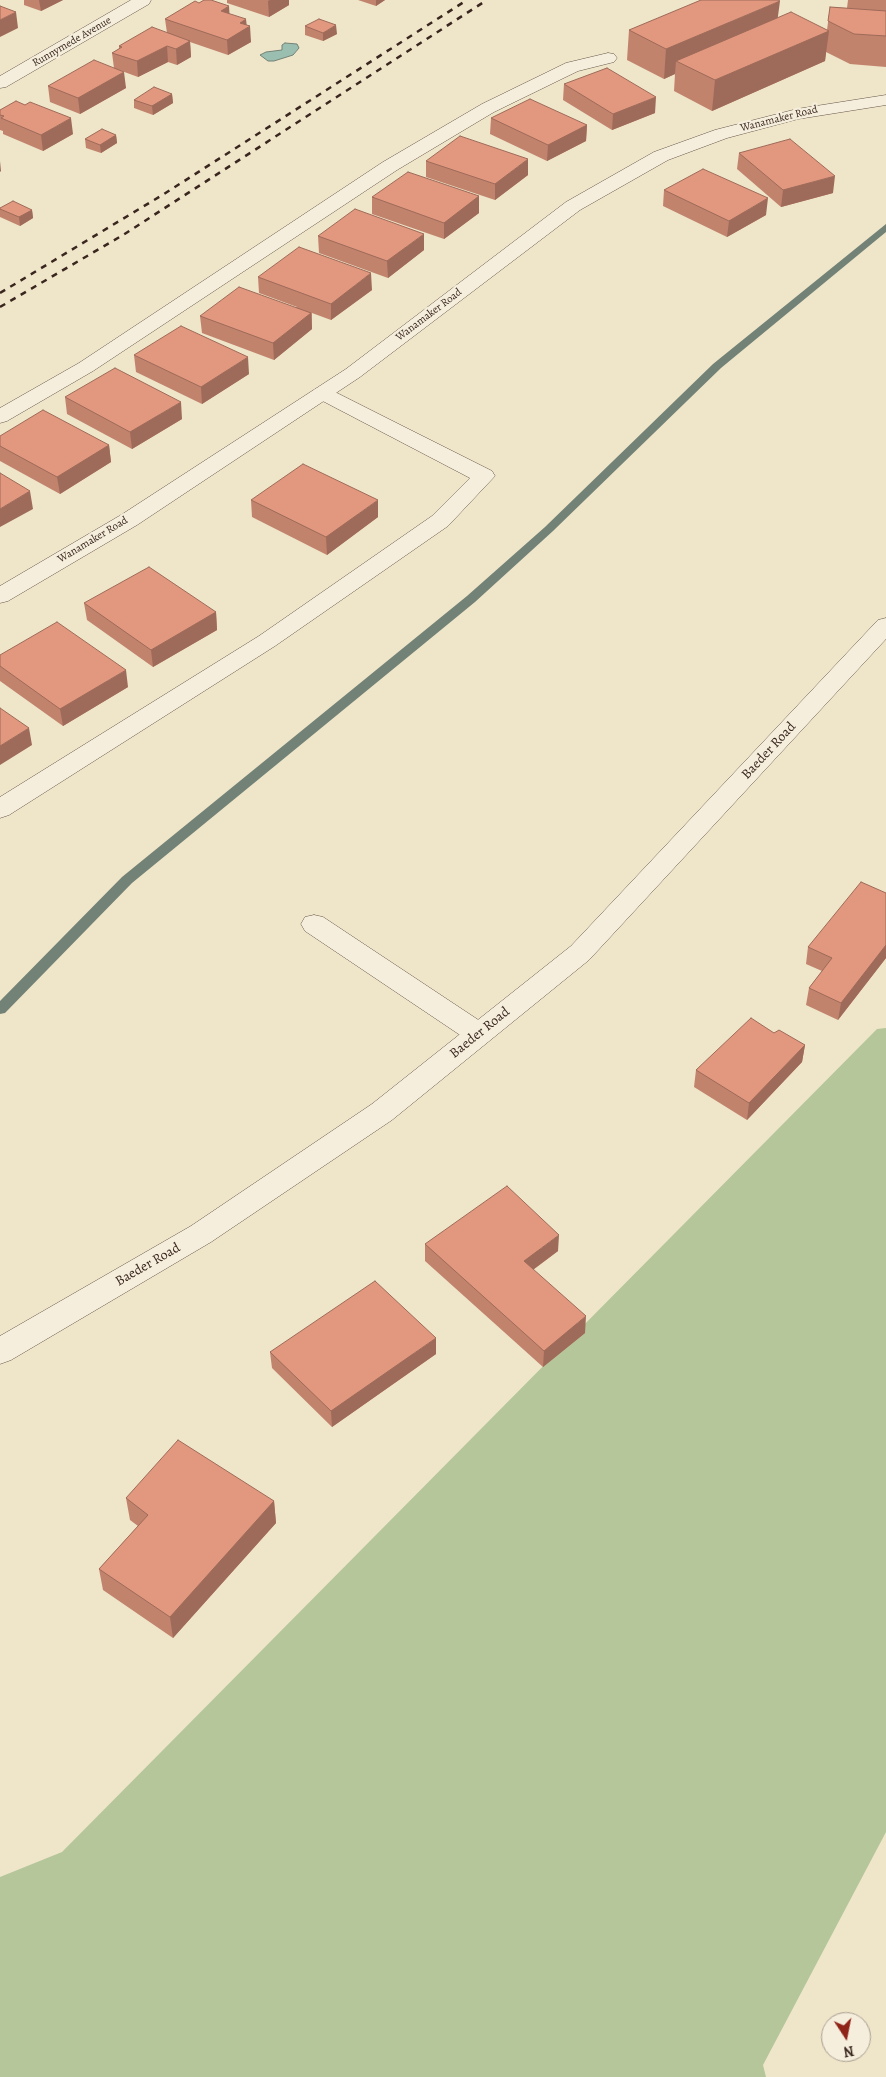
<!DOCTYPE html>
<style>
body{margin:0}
#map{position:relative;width:886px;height:2077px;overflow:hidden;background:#efe5c9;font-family:Alegreya,serif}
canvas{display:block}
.north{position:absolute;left:821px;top:2012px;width:50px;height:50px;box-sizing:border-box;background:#f5eedc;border:1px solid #aa9e90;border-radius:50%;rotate:169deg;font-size:14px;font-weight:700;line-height:20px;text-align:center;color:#39261e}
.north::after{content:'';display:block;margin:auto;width:18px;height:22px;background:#8f2418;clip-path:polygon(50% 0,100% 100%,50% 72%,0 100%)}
</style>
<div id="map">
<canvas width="886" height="2077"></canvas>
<div class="north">N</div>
</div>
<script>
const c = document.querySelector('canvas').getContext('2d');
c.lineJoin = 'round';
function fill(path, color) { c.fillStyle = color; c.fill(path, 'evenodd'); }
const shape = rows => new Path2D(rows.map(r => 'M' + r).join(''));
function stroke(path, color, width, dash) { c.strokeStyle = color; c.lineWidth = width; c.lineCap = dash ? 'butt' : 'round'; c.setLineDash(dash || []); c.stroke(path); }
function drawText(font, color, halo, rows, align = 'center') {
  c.font = font + ' Alegreya,serif'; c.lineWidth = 4.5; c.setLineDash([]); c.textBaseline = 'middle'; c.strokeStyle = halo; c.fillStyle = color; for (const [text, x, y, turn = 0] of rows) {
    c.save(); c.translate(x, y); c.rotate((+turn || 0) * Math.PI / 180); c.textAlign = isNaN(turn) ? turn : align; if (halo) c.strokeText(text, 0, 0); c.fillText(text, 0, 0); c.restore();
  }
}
const green = shape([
 [886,1028,886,1832,763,2065,766,2077,0,2077,0,1877,62,1852,877,1029]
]);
const water = shape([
 [285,43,297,44,299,48,293,55,274,61,268,61,260,55,266,52,282,50,282,45,285,43]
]);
const stream = shape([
 [886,224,886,232,721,368,553,531,475,602,132,883,5,1013,0,1014,0,1001,122,877,467,596,545,527,713,364,886,224]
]);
const service = shape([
 [608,53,614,54,617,58,614,62,578,71,494,112,397,170,93,371,7,421,0,423,0,408,79,363,383,162,482,104,566,63,608,53],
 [322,387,329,389,492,471,495,476,448,526,275,646,9,815,0,818,0,797,259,636,432,516,470,478,315,397,312,393,315,389,322,387],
 [314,915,323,917,489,1027,493,1034,489,1041,479,1044,469,1041,305,931,301,924,305,917,314,915]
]);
const minor = shape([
 [131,0,151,0,149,4,6,87,0,88,0,76,131,0],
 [886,95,886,105,798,119,727,138,668,160,580,210,360,377,137,525,8,601,0,603,0,586,121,515,346,369,566,202,654,152,715,130,797,109,886,95],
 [886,618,886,639,589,960,392,1120,211,1242,11,1360,0,1364,0,1336,191,1226,372,1104,571,946,878,620,886,618]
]);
const rail = shape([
 [0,293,164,194,467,0],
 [0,307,123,235,487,0]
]);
const wall = shape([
 [24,0,63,0,41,11,24,5],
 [227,0,289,0,289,5,269,17,227,3],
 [358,0,385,0,376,6],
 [848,0,886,0,886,67,850,64,826,52,825,61,712,111,674,91,675,74,664,79,627,60,629,30,778,18,827,30,830,7,847,8],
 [229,14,246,25,251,42,228,55,190,42,191,57,177,65,168,62,138,77,119,70,126,88,80,114,50,102,48,86,114,68,112,53,119,49,119,46,167,33,165,19],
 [305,26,337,34,323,41,305,35],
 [564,84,655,113,612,130,563,100],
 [172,94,173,103,153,115,134,108,134,100],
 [0,110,73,134,43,151,3,134,3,131,0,130],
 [491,118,587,125,586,141,547,161,490,134],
 [116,135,117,143,101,153,86,148,85,139],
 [739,153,833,193,781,207,737,169],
 [426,161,528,175,495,200,426,177],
 [664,190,766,215,727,237,663,206],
 [479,196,479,213,444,239,372,214,372,197],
 [0,208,32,210,33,218,20,226,0,217],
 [318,236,424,250,388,278,319,253],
 [258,277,372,290,331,320,312,313,312,329,274,360,202,333,200,316,297,307,259,293],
 [134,355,249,374,202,404,136,372],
 [65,397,182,419,132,449,67,414],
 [0,436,109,445,111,462,60,494,0,461],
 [251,500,378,517,327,555,252,517],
 [84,603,216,612,217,630,153,667,87,620],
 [0,655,128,687,63,726,0,681],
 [886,893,886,958,838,1020,806,1005,809,988,822,971,806,964,808,947],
 [774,1033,805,1045,802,1062,747,1120,694,1087,696,1070],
 [425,1244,558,1251,533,1270,585,1333,543,1367,425,1261],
 [270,1352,436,1354,332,1427,272,1368],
 [126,1498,274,1501,276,1523,173,1638,103,1590,99,1569,138,1526,130,1520]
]);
const shadedWall = shape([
 [39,0,63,0,41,11],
 [270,0,289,0,289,5,269,17,268,1],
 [376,0,385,0,376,6],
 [780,1,776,31,676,61,675,74,664,79,666,49],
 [229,6,230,22,221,11],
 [16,12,18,28,0,37,0,20],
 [246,19,247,28,250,26,251,42,228,55,227,40,240,23],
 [336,25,337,34,323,41,323,33],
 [829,31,825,61,712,111,715,80],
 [190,41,191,57,177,65,176,49],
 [167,46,168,62,138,77,137,61],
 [124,72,126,88,80,114,78,98],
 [172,94,173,103,153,115,152,106],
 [656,97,655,113,612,130,613,114],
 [71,118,73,134,43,151,41,135],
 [587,125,586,141,547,161,548,145],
 [116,135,117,143,101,153,100,145],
 [528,159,528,175,495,200,495,184],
 [0,161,1,171,0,172],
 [835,176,833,193,781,207,783,190],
 [479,196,479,213,444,239,444,223],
 [768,198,766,215,727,237,729,221],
 [32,210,33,218,20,226,19,217],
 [424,234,424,250,388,278,387,261],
 [371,273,372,290,331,320,331,304],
 [311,313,312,329,274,360,273,343],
 [248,357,249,374,202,404,201,387],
 [181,402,182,419,132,449,130,432],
 [109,445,111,462,60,494,57,477],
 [30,491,33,509,0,527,0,509],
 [378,500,378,517,327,555,326,537],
 [216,612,217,630,153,667,151,650],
 [126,670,128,687,63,726,60,709],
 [29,728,32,745,0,765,0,746],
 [886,945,886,958,838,1020,841,1003],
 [805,1045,802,1062,747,1120,749,1103],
 [559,1235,558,1251,523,1277,524,1261],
 [586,1316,585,1333,543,1367,544,1351],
 [436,1338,436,1354,332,1427,331,1411],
 [274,1501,276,1523,173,1638,170,1617]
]);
const building = shape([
 [204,0,211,0,229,6,221,11,246,19,240,23,250,26,227,40,165,19,195,1,199,3,204,0],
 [701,0,778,0,780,1,666,49,629,30,701,0],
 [0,6,16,12,0,20,0,6],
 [830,7,886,11,886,36,854,34,828,21,830,7],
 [791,12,829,31,715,80,676,61,791,12],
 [319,19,336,25,323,33,305,26,319,19],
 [152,27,190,41,176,49,167,46,137,61,112,53,122,47,119,46,152,27],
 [94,60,124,72,78,98,48,86,94,60],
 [607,68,656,97,613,114,564,84,607,68],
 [154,87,172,94,152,106,134,100,154,87],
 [530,99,587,125,548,145,491,118,530,99],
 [16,101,25,105,30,102,71,118,41,135,1,118,4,116,0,115,0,110,16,101],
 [102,129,116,135,100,145,85,139,102,129],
 [460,136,528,159,495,184,426,161,460,136],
 [790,139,835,176,783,190,739,153,790,139],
 [703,169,768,198,729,221,664,190,703,169],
 [408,172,479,196,444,223,372,197,408,172],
 [13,201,32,210,19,217,0,209,0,208,13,201],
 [355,209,424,234,387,261,318,236,355,209],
 [299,247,371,273,331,304,258,277,299,247],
 [239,287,311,313,273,343,200,316,239,287],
 [181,326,248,357,201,387,134,355,181,326],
 [115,368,181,402,130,432,65,397,115,368],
 [43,410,109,445,57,477,0,446,0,436,43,410],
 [303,464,378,500,326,537,251,500,303,464],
 [0,473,30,491,0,509,0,473],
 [149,567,216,612,151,650,84,603,149,567],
 [57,622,126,670,60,709,0,666,0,655,57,622],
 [0,708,29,728,0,746,0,708],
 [861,882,886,893,886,945,841,1003,809,988,832,958,808,947,861,882],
 [751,1018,774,1033,779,1030,805,1045,749,1103,696,1070,751,1018],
 [507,1186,559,1235,524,1261,586,1316,544,1351,425,1244,507,1186],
 [375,1281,436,1338,331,1411,270,1352,375,1281],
 [178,1440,274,1501,170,1617,99,1569,148,1515,126,1498,178,1440]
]);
const farStreetnames = [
 ["Runnymede Avenue",72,42,-30],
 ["Wanamaker Road",779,119,-14],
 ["Wanamaker Road",429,315,-37],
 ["Wanamaker Road",93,540,-31]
];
const streetNames = [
 ["Baeder Road",769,751,-47],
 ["Baeder Road",480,1033,-39],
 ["Baeder Road",148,1265,-30]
];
fill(green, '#b4c69a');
fill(water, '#9abfb1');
stroke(water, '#738276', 1);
fill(stream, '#738276');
stroke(service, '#665649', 1);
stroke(minor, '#665649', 1);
fill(service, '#f5eedc');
fill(minor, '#f5eedc');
stroke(rail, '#39261e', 2.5, [6, 6]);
fill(wall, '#c2836d');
fill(shadedWall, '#9e6a59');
fill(building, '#e1987f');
stroke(building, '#9e6a59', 1);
drawText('11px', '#39261e', '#f5eedc', farStreetnames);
drawText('14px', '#39261e', '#f5eedc', streetNames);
</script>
